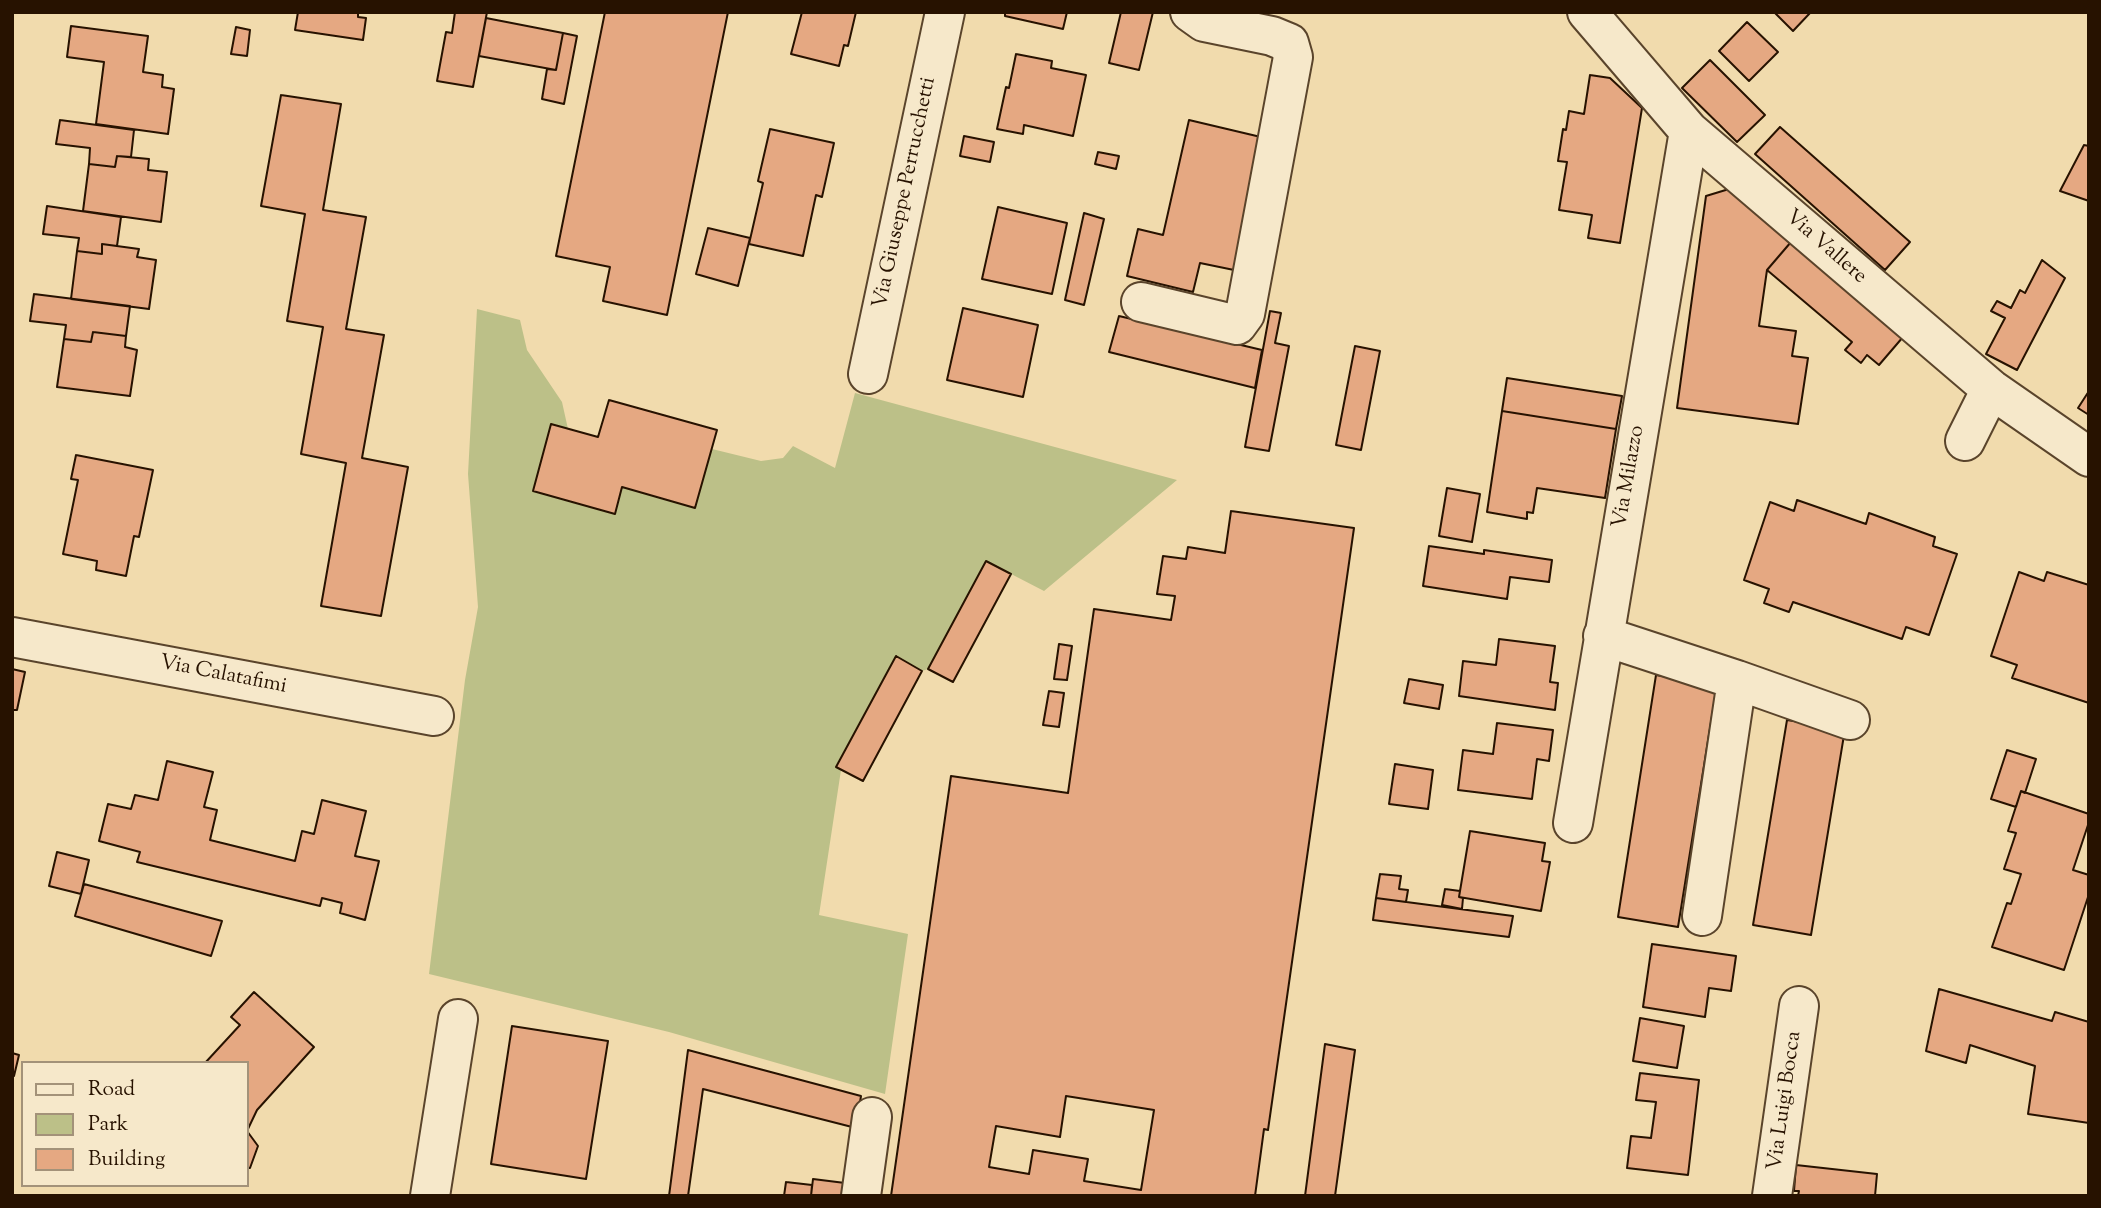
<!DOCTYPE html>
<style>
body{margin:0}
#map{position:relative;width:2101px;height:1208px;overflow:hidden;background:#f1dbad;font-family:"Sorts Mill Goudy",serif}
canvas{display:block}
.frame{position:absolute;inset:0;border:14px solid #271200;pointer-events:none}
.legend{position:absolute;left:21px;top:1061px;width:228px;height:126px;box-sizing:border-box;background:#f6e8ca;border:2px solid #a39279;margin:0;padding:9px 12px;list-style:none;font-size:21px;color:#271200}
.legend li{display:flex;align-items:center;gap:14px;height:35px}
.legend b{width:35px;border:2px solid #a39279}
</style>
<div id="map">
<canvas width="2101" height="1208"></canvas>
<div class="frame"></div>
<ul class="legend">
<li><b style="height:9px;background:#f6e8ca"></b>Road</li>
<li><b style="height:19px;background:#bcc088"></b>Park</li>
<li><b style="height:19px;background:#e5a882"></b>Building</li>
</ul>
</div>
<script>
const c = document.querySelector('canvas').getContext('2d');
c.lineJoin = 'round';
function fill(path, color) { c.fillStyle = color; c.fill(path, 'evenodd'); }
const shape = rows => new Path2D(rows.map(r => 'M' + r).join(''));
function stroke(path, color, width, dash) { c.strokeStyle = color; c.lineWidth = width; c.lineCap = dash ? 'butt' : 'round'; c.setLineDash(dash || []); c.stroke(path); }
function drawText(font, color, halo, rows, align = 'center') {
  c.font = font + ' "Sorts Mill Goudy",serif'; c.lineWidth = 7; c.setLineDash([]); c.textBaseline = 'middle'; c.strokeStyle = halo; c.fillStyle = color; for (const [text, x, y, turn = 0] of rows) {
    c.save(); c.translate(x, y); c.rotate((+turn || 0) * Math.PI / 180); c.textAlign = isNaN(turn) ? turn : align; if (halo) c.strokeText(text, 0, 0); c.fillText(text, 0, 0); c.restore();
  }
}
const green = shape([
 [477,309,520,320,527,350,562,402,568,429,551,425,533,491,614,514,622,487,695,507,712,449,761,461,783,458,793,446,835,468,855,393,1177,480,1044,591,986,561,928,669,922,671,895,657,836,766,841,770,819,915,908,934,885,1094,669,1032,429,974,465,680,478,607,468,474]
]);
const building = shape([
 [298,12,358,12,358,17,366,18,363,40,295,30,298,12],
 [455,12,487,12,473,87,437,81,446,32,452,33,455,12],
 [605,12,728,12,667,315,603,301,610,267,556,256,605,12],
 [802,12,856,12,848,46,844,45,839,66,791,54,802,12],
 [1005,12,1067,12,1063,29,1005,16,1005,12],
 [1121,12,1153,12,1139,70,1109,63,1121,12],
 [1774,12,1809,12,1810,13,1793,31,1774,12],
 [486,18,563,33,556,70,479,56,486,18],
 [1747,22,1778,52,1749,81,1719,51,1747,22],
 [71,26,148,36,143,72,163,75,162,87,174,89,168,134,96,124,104,62,67,57,71,26],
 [236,27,250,30,247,56,231,54,236,27],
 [563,33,577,36,564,104,542,99,547,69,556,70,563,33],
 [1016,54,1052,61,1051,68,1086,75,1073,136,1024,125,1023,134,997,129,1006,87,1009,88,1016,54],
 [1710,60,1765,115,1737,142,1682,88,1710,60],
 [1590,75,1610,78,1642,108,1620,243,1588,238,1592,215,1559,210,1567,162,1558,161,1563,129,1566,130,1569,111,1584,114,1590,75],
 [281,95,341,104,323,210,366,217,346,329,384,335,362,458,408,467,381,616,321,606,346,463,301,454,323,327,287,321,305,214,261,206,281,95],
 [60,120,134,130,131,157,117,156,115,167,89,164,90,148,56,144,60,120],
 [1189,120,1265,138,1234,270,1200,263,1193,292,1127,276,1138,229,1163,235,1189,120],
 [1780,127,1910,242,1885,270,1755,154,1780,127],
 [770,129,834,143,822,197,816,195,803,256,749,244,763,183,758,181,770,129],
 [964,136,994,142,990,162,960,156,964,136],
 [2084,145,2089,146,2089,201,2060,191,2084,145],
 [1098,152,1119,156,1116,169,1095,164,1098,152],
 [117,156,149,159,148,170,167,172,161,222,83,211,89,164,115,167,117,156],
 [1729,189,1791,242,1767,270,1759,326,1796,331,1792,356,1808,358,1798,424,1677,408,1706,196,1729,189],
 [47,206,121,217,117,246,102,244,102,254,77,251,79,238,43,234,47,206],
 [998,207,1067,223,1052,294,982,279,998,207],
 [1084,213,1104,219,1084,305,1065,300,1084,213],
 [708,228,750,238,738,286,696,274,708,228],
 [1791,242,1903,337,1879,365,1867,355,1861,363,1845,350,1852,342,1767,270,1791,242],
 [102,244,139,249,137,257,156,260,149,309,71,299,77,251,102,254,102,244],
 [2042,260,2065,278,2017,370,1986,354,2005,318,1991,311,1997,301,2011,308,2020,290,2025,293,2042,260],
 [34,294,130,306,126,336,93,332,91,342,64,339,66,325,30,321,34,294],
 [963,308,1038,325,1023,397,947,380,963,308],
 [1270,311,1281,313,1275,343,1289,346,1269,451,1245,447,1270,311],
 [1119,316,1262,350,1255,388,1109,352,1119,316],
 [93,332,126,336,125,347,137,350,130,396,57,387,64,339,91,342,93,332],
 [1355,346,1380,351,1361,450,1336,445,1355,346],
 [1507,378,1622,396,1616,429,1502,411,1507,378],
 [2089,391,2089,415,2078,408,2089,391],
 [609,400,717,430,695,508,622,487,615,514,533,491,551,424,598,437,609,400],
 [1502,411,1616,429,1605,498,1537,488,1533,513,1527,512,1527,519,1487,512,1502,411],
 [76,455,153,470,139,537,134,536,126,576,96,570,97,561,63,554,78,480,71,479,76,455],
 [1447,488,1480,494,1472,542,1439,536,1447,488],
 [1797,500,1866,524,1869,513,1935,537,1933,546,1957,554,1929,635,1906,627,1902,639,1793,602,1789,612,1764,603,1769,589,1744,580,1770,502,1794,511,1797,500],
 [1231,511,1354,528,1268,1130,1264,1129,1255,1196,891,1196,951,776,1068,793,1094,609,1171,620,1175,596,1157,594,1163,556,1186,559,1188,547,1225,553,1231,511],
 [1066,1096,1154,1110,1141,1190,1084,1181,1088,1159,1033,1150,1029,1174,989,1167,996,1126,1060,1137,1066,1096],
 [1429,546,1484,554,1484,550,1552,560,1549,582,1510,577,1507,599,1423,586,1429,546],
 [986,561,1011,574,953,682,928,669,986,561],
 [2019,572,2044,581,2047,572,2089,585,2089,703,2012,678,2017,665,1991,656,2019,572],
 [1499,639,1555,646,1550,682,1558,683,1555,710,1459,696,1463,661,1496,665,1499,639],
 [1059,644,1072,646,1067,680,1054,679,1059,644],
 [896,656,922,671,863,781,836,767,896,656],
 [12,669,25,672,17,710,12,710,12,669],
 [1656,675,1717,685,1678,927,1618,917,1656,675],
 [1409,679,1443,685,1439,709,1404,703,1409,679],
 [1049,691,1064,693,1059,727,1043,725,1049,691],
 [1787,720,1845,729,1811,935,1753,925,1787,720],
 [1497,723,1553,730,1549,761,1537,759,1532,799,1458,790,1463,750,1493,754,1497,723],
 [2007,750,2036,759,2025,793,2021,791,2016,807,1991,799,2007,750],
 [167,761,213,772,204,807,217,810,210,840,295,861,302,831,314,834,322,800,366,811,355,856,379,861,365,920,340,913,342,903,322,898,320,906,137,862,140,852,99,841,108,804,131,809,135,795,158,800,167,761],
 [1395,764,1433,770,1428,809,1389,804,1395,764],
 [2021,791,2089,814,2089,822,2073,870,2089,875,2089,894,2064,970,1992,947,2007,903,2011,904,2021,874,2004,869,2016,833,2008,831,2021,791],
 [1470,831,1545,843,1542,861,1550,862,1541,911,1459,897,1470,831],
 [57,852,89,860,81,894,49,886,57,852],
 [1380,874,1401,876,1399,889,1408,890,1406,902,1376,898,1380,874],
 [84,884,222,921,211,956,75,916,84,884],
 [1445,889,1460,891,1459,897,1463,898,1462,909,1442,905,1445,889],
 [1376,898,1513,916,1509,937,1373,920,1376,898],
 [1652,944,1736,956,1731,991,1709,988,1705,1017,1643,1007,1652,944],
 [1939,989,2052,1021,2055,1012,2089,1022,2089,1123,2028,1114,2035,1066,1970,1045,1966,1063,1926,1051,1939,989],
 [254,992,314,1047,257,1110,247,1131,258,1146,250,1168,247,1168,247,1063,205,1063,240,1025,231,1017,254,992],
 [1640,1018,1684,1026,1677,1068,1633,1061,1640,1018],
 [512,1026,608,1041,586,1179,491,1164,512,1026],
 [1325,1044,1355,1050,1335,1196,1305,1196,1325,1044],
 [688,1050,861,1096,856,1128,703,1089,688,1196,669,1196,688,1050],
 [12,1053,19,1055,14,1076,12,1075,12,1053],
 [1640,1073,1699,1080,1688,1175,1627,1168,1631,1136,1651,1138,1656,1102,1636,1100,1640,1073],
 [1796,1165,1877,1174,1875,1196,1798,1196,1799,1191,1794,1191,1796,1165],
 [813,1179,845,1183,844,1196,811,1196,813,1179],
 [786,1182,812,1185,811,1196,784,1196,786,1182]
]);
const minor = shape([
 [1587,12,1689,131,1991,389,2089,457],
 [1141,302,1237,325,1245,314,1293,57,1289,43,1272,36,1204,22,1190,12],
 [868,374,945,12],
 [1965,441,1991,389],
 [1603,636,1737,680,1850,720],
 [12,637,434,716],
 [1573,823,1689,131],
 [1702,916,1737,680],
 [430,1196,458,1019],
 [861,1196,872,1117],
 [1772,1196,1799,1006]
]);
const streetNames = [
 ["Via Giuseppe Perrucchetti",906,193,-78],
 ["Via Vallere",1825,248,41],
 ["Via Milazzo",1630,477,-80],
 ["Via Calatafimi",223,676,11],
 ["Via Luigi Bocca",1786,1101,-82]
];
fill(green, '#bcc088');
fill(building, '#e5a882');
stroke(building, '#271200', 2);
stroke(minor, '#5a442b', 42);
stroke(minor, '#f6e8ca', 38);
drawText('21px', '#271200', '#f6e8ca', streetNames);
</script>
